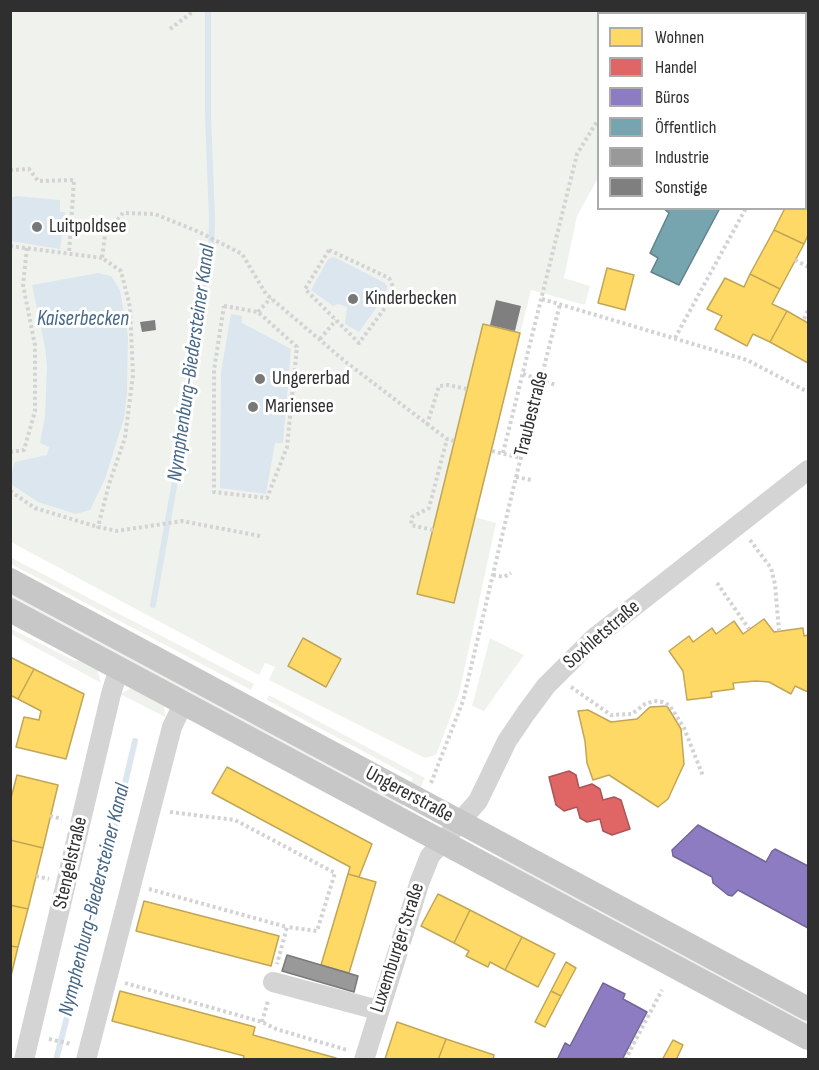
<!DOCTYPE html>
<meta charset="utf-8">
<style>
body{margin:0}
#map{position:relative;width:819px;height:1070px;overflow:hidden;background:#fff;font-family:"Sofia Sans Condensed",sans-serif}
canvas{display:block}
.frame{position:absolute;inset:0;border:12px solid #2f2f2f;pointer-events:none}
.legend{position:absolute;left:597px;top:12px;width:210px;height:198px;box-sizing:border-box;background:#fff;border:2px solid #acacac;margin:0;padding:8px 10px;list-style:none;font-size:18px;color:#2f2f2f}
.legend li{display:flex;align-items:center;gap:12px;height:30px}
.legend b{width:30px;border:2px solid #acacac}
</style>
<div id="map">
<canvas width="819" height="1070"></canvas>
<div class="frame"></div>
<ul class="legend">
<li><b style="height:16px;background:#ffd966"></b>Wohnen</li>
<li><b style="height:16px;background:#e06666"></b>Handel</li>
<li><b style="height:16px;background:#8e7cc3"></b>Büros</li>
<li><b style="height:16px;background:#76a5af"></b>Öffentlich</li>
<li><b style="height:16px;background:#999"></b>Industrie</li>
<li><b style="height:16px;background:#7f7f7f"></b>Sonstige</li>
</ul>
</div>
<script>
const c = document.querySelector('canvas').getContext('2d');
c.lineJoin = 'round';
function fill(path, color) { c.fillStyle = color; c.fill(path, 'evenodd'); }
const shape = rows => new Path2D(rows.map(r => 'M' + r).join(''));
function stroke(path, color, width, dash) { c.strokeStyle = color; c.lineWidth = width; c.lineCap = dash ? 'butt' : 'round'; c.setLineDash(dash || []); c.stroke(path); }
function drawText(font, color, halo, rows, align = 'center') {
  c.font = font + ' "Sofia Sans Condensed",sans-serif'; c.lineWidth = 6; c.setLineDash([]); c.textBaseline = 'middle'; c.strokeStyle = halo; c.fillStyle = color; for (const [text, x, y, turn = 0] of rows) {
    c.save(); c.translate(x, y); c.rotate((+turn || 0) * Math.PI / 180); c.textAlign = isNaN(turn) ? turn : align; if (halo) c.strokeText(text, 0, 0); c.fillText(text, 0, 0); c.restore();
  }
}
const green = shape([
 [11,11,697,11,698,13,598,14,598,178,577,216,564,278,590,286,585,305,531,290,475,517,496,523,459,694,436,755,425,758,269,680,275,667,265,663,259,675,11,542],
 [10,557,254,684,251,690,11,564],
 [10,592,405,803,401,808,11,599],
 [10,628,75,661,85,658,97,668,101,683,11,634],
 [490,638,524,655,484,711,472,706],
 [133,687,164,705,165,717,120,694],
 [269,695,425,778,419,790,410,785,413,778,267,700],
 [503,856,808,1020,808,1026,500,861]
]);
const water = shape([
 [16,196,60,200,60,212,65,212,60,249,11,241,11,198],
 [334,257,385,283,387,287,386,294,359,332,345,324,347,307,338,304,333,306,311,290,328,259],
 [98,273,111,276,120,290,128,336,127,394,124,418,105,479,90,510,76,514,38,502,11,484,11,474,15,462,47,455,49,447,40,443,45,416,47,367,45,347,32,285],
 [231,314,242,316,242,323,291,349,283,443,275,443,266,494,220,488,221,372]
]);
const homes = shape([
 [806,187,808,189,808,235,804,244,774,230,785,208,806,208,806,187],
 [774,230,804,244,780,289,750,274,774,230],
 [607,268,634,275,625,310,598,303,607,268],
 [750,274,780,289,772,304,787,311,770,342,753,334,747,346,715,329,722,316,707,309,725,278,744,287,750,274],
 [787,311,808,323,808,363,770,342,787,311],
 [483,324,520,333,454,603,417,594,483,324],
 [764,619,774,632,803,628,804,636,808,635,808,692,795,686,791,694,769,682,756,681,733,683,734,689,711,692,712,697,687,700,683,671,669,651,689,636,693,642,712,628,716,634,734,621,743,634,764,619],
 [303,638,341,659,326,687,288,666,303,638],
 [10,657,34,669,18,699,10,695,10,657],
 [34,669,84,694,66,759,16,747,24,717,39,720,41,711,18,699,34,669],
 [667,706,681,729,684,764,668,799,658,807,609,775,593,780,587,763,585,741,578,711,588,710,611,722,637,719,650,707,667,706],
 [227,767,372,844,359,877,348,874,350,867,212,793,227,767],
 [17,775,58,785,43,848,10,840,10,802,17,775],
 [10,840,43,848,28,909,10,905,10,840],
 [348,874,376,882,349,973,321,965,348,874],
 [438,894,470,910,454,943,421,926,438,894],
 [144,901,279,936,271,966,136,931,144,901],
 [10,905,28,909,18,947,10,946,10,905],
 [470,910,522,937,505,970,490,962,488,967,466,956,469,951,454,943,470,910],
 [522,937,555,954,538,987,505,970,522,937],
 [10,946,18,947,10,980,10,946],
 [566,962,576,968,561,996,551,991,566,962],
 [120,991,255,1027,253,1035,336,1058,336,1060,243,1060,244,1056,112,1021,120,991],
 [551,991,561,996,545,1027,535,1022,551,991],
 [397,1022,446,1039,438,1060,385,1059,397,1022],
 [446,1039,494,1055,493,1060,438,1060,446,1039],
 [673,1040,683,1045,676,1060,662,1060,673,1040]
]);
const shops = shape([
 [569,771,576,775,579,788,592,784,600,789,603,800,614,797,621,800,630,829,612,835,603,831,600,819,587,822,580,818,577,807,564,811,556,805,549,777,569,771]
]);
const offices = shape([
 [698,825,766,862,772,851,775,849,808,866,808,928,738,890,732,896,728,895,713,883,712,877,673,856,672,850,698,825],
 [603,983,625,994,623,999,647,1012,622,1060,557,1060,565,1043,570,1046,603,983]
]);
const public = shape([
 [663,208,720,208,679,285,651,272,658,258,650,253,669,213,663,208]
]);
const industry = shape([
 [287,955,358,976,354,992,282,971,287,955]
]);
const stream = shape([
 [153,605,186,419,190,350,195,314,211,258,212,219,208,115,208,10],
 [56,1060,105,868,135,741]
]);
const building = shape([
 [496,300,521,306,515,331,490,325],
 [155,320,156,330,142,332,140,322]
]);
const path = shape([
 [635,10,635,14],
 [170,29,195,10],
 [806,80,808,82],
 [806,97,808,91],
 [806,152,808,154],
 [10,170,29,169,38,181,74,180,69,253],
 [10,246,102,258],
 [329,250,389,278,396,293,359,343,305,289,329,250],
 [795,260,808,267],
 [542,299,747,360,808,392],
 [224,306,258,312,297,347,287,447,267,498,214,492,214,370,224,306],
 [258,312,271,298],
 [804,319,808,310],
 [675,338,746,208],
 [320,339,336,320],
 [523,374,556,385],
 [427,425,439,386,448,385,467,389],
 [492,451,521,458],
 [10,452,24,450,35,411,35,345,23,285,27,248],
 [503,453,577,154,598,120],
 [516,477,532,480],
 [10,491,35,508,98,527],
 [433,530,411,525,412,517,429,508,447,439],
 [260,536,182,521,117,531,98,527,109,484,125,438,133,375,130,307,121,271,102,258,105,235,123,213,155,214,199,232,242,254,266,294,347,363,447,439,454,441],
 [750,540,771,568,775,584,779,631],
 [493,575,504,577,511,573],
 [717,583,749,629],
 [571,687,611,715,632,714,645,704,654,701,663,702,670,706,684,728,703,776],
 [431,783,463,701,516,477,560,304],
 [170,812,235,820,335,873,317,931,287,927],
 [50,816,62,819],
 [36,876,49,879],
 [149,889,287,927,277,964],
 [125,983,262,1022,276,1029,347,1050],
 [262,1022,268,1001],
 [49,1039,71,1044],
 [625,1060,662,990]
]);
const minor = shape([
 [273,982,378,1010],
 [24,1060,111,694,119,668],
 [86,1060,172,727,184,702],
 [364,1060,420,881,430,856,478,801,507,741,526,713,546,686,594,638,808,470]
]);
const major = shape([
 [10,580,808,1009],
 [10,610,808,1038]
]);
const markers = [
 [37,227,6,"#787878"],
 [353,299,6,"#787878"],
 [260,379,6,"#787878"],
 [253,407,6,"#787878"]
];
const poiNames = [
 ["Luitpoldsee",49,227],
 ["Kinderbecken",365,299],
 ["Ungererbad",272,379],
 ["Mariensee",265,407]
];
const streetNames = [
 ["Traubestraße",532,414,-76],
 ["Soxhletstraße",602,635,-41],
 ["Ungererstraße",409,795,28],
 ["Stengelstraße",71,863,-77],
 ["Luxemburger Straße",398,948,-72]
];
const waterNames = [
 ["Kaiserbecken",83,320],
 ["Nymphenburg-Biedersteiner Kanal",192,363,-82],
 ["Nymphenburg-Biedersteiner Kanal",95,900,-76]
];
fill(green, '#f0f3ed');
fill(water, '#dce6ef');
fill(homes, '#ffd966');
stroke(homes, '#c1a656', 1.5);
fill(shops, '#e06666');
stroke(shops, '#ab5656', 1.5);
fill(offices, '#8e7cc3');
stroke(offices, '#726597', 1.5);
fill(public, '#76a5af');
stroke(public, '#618289', 1.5);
fill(industry, '#999');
stroke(industry, '#797979', 1.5);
stroke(stream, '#dce6ef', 6);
fill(building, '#7f7f7f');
stroke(path, '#d3d3d3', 4, [3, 3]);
stroke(minor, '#d4d4d4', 20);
stroke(major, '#c7c7c7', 24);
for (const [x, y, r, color] of markers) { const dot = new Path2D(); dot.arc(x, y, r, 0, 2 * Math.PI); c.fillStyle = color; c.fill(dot); stroke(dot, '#fff', 2); }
drawText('20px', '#2f2f2f', '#fff', poiNames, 'left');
drawText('20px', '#2f2f2f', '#fff', streetNames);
drawText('italic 21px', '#466787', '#fff', waterNames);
</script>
